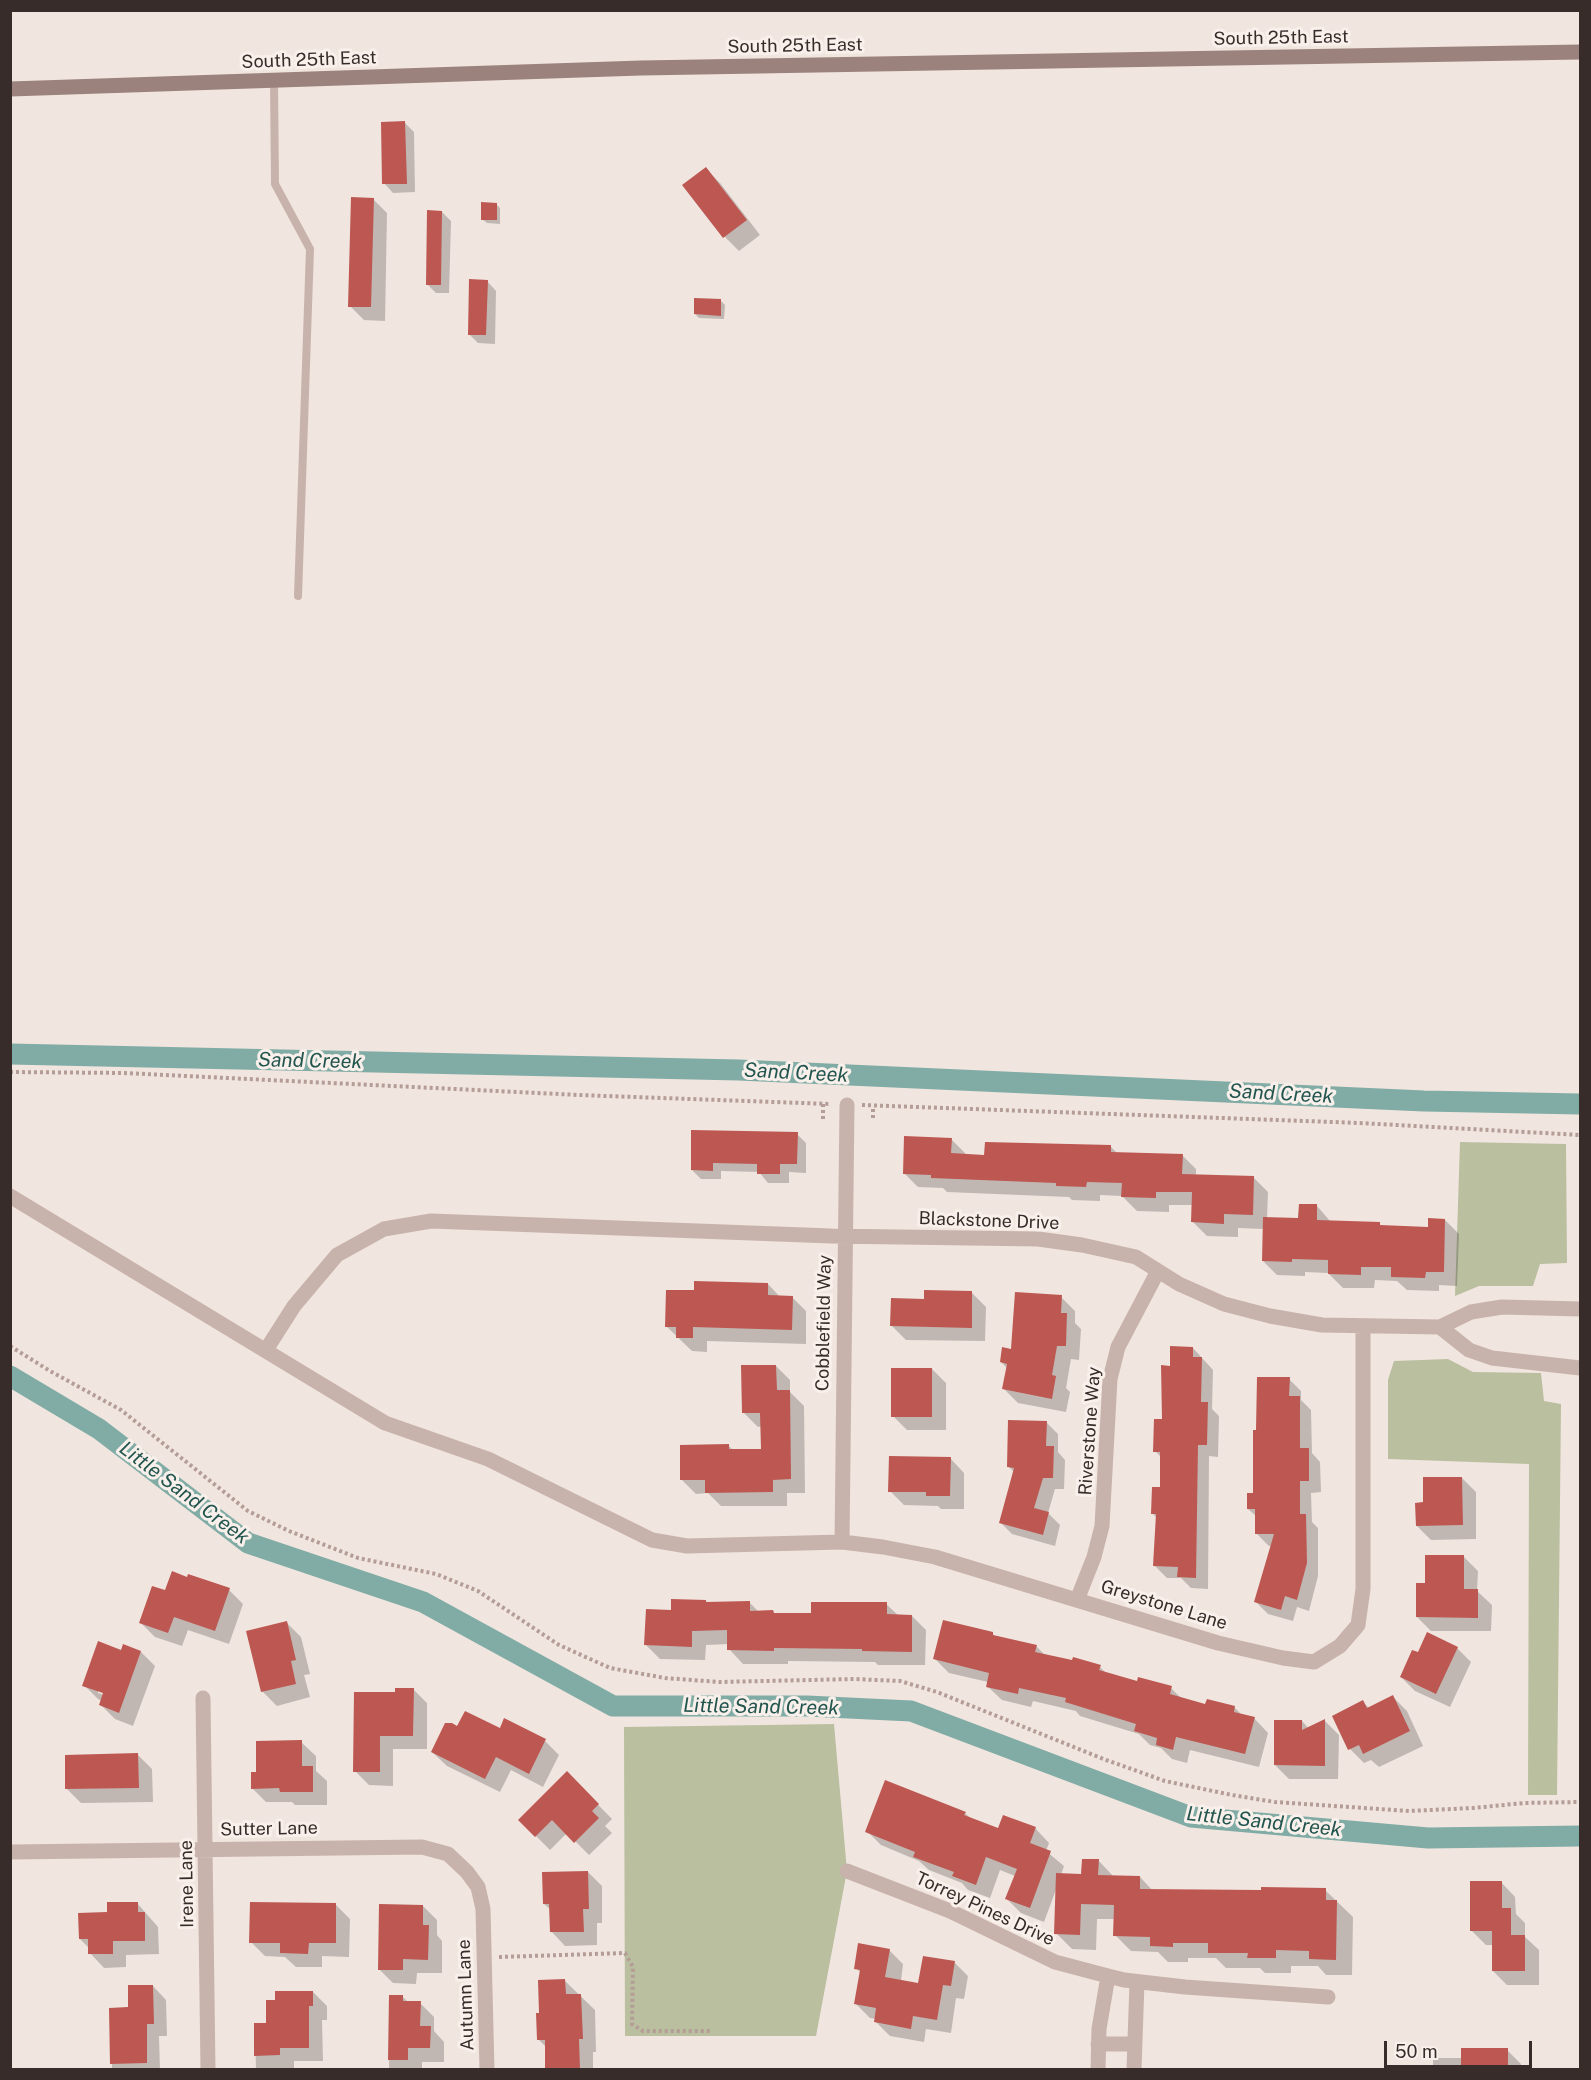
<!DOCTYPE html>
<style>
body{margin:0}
#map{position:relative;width:1591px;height:2080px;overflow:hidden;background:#f1e5df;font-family:"Public Sans",sans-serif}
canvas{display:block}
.frame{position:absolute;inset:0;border:12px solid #372c2a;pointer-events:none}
.scale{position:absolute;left:1384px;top:2041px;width:148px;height:27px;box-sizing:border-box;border:3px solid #372c2a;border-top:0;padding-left:8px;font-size:18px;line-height:21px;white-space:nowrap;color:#372c2a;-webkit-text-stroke:4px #f9f0eb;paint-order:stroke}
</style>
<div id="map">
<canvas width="1591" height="2080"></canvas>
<div class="frame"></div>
<div class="scale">50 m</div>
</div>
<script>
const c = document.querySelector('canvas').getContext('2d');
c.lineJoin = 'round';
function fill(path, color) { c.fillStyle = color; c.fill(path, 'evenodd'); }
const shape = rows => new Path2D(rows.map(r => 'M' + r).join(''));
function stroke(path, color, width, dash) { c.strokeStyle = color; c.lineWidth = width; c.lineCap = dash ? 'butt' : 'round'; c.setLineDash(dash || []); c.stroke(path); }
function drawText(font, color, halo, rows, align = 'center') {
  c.font = font + ' "Public Sans",sans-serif'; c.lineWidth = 6; c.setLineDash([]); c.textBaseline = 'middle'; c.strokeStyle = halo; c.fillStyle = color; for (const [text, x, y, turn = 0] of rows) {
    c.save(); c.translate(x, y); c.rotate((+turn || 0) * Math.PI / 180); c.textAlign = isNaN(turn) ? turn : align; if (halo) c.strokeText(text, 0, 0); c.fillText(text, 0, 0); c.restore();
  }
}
const green = shape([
 [1460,1142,1566,1144,1567,1263,1540,1264,1533,1286,1479,1286,1455,1296],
 [1448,1359,1473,1372,1541,1373,1544,1401,1561,1404,1557,1795,1528,1795,1529,1464,1388,1459,1388,1380,1394,1361],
 [834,1724,847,1871,816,2036,625,2036,624,1727]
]);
const shadow = shape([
 [405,123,414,132,415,192,393,193,384,183],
 [706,169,720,183,760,235,739,251,725,237,684,186],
 [373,199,387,213,385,321,364,320,350,306],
 [496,204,500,208,500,224,487,223,482,219],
 [442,212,451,221,449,293,436,293,427,284],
 [487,281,496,291,495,344,478,343,469,334],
 [721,301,725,305,724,319,699,318,695,314],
 [797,1134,806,1143,806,1173,789,1172,789,1183,768,1183,759,1172,721,1171,721,1179,701,1179,692,1170],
 [951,1139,965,1153,965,1156,986,1156,1110,1146,1118,1154,1182,1155,1196,1169,1196,1176,1254,1178,1268,1192,1267,1219,1300,1220,1317,1206,1331,1222,1379,1223,1382,1227,1430,1228,1445,1220,1459,1234,1457,1286,1439,1285,1439,1291,1407,1290,1397,1281,1375,1280,1374,1288,1343,1288,1328,1273,1305,1272,1305,1276,1277,1275,1263,1261,1264,1229,1238,1228,1238,1237,1207,1236,1193,1222,1193,1205,1169,1205,1169,1212,1137,1211,1122,1196,1100,1195,1100,1201,1072,1200,1069,1197,947,1192,943,1188,918,1187,904,1173],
 [768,1284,780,1297,792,1297,806,1311,806,1344,707,1341,707,1352,692,1351,667,1327,695,1292],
 [972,1293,986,1307,985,1341,906,1340,892,1326,925,1300],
 [1061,1297,1075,1311,1075,1323,1081,1329,1079,1360,1071,1359,1066,1388,1070,1392,1066,1412,1018,1403,1004,1389,1007,1368,1001,1362],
 [1193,1348,1213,1370,1212,1409,1219,1416,1218,1457,1209,1456,1208,1589,1191,1588,1181,1578,1167,1578,1155,1566,1157,1518,1153,1514,1161,1489,1162,1458,1155,1451,1164,1420,1171,1367],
 [776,1366,790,1380,790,1392,804,1406,805,1493,787,1493,787,1506,721,1506,708,1493,696,1494,682,1480,728,1445,734,1451,763,1451,762,1426,758,1427,743,1412],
 [932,1369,946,1383,946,1430,907,1430,893,1416],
 [1289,1379,1301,1391,1301,1400,1311,1410,1312,1453,1320,1462,1321,1492,1311,1493,1312,1522,1318,1528,1318,1576,1309,1611,1297,1607,1293,1621,1268,1614,1256,1602,1272,1546,1269,1546,1257,1534,1257,1517,1248,1509,1255,1495,1257,1432],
 [1046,1422,1058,1434,1058,1452,1065,1460,1064,1489,1055,1489,1048,1513,1060,1525,1055,1546,1012,1534,1000,1522,1014,1472,1009,1467],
 [950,1458,964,1473,964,1509,941,1509,938,1506,904,1505,890,1491],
 [1462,1478,1476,1492,1476,1539,1431,1540,1417,1526,1425,1504],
 [1463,1556,1478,1571,1477,1591,1492,1605,1491,1631,1431,1631,1417,1617,1427,1584],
 [229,1590,243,1604,229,1644,188,1630,182,1646,155,1637,141,1623,166,1592],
 [706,1601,708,1603,749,1602,759,1612,773,1612,775,1614,812,1615,886,1604,899,1616,912,1616,926,1630,925,1665,878,1665,875,1662,788,1661,788,1664,743,1664,729,1649,729,1644,706,1645,705,1660,660,1659,646,1645,673,1612],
 [287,1623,301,1637,310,1674,304,1675,310,1697,277,1706,263,1692,248,1633],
 [993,1634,996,1637,1036,1646,1046,1656,1100,1667,1107,1674,1138,1683,1171,1688,1182,1699,1207,1706,1234,1707,1243,1716,1254,1718,1268,1733,1259,1767,1190,1750,1187,1763,1172,1759,1161,1748,1150,1745,1139,1734,1080,1716,1076,1711,1033,1701,1031,1707,1002,1700,987,1686,988,1682,949,1673,935,1659],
 [1457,1648,1471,1662,1450,1707,1415,1691,1401,1677,1418,1654],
 [122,1652,141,1652,155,1666,133,1726,115,1719,101,1705,102,1701,98,1699,84,1685],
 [98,1690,110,1697,98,1693],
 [413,1689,427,1703,427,1749,393,1749,393,1786,369,1785,355,1771,397,1694],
 [1393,1697,1407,1711,1423,1746,1379,1767,1371,1760,1364,1763,1350,1749,1363,1702,1369,1708],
 [505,1720,545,1741,559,1755,543,1787,511,1770,500,1792,447,1766,432,1752,458,1728,500,1730],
 [1302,1721,1309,1729,1325,1721,1339,1735,1338,1779,1289,1779,1275,1765],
 [301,1742,316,1756,316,1771,327,1781,327,1805,295,1805,292,1802,266,1802,252,1788,258,1773],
 [138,1755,152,1769,153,1802,81,1803,67,1789],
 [567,1773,612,1819,605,1826,612,1833,589,1855,567,1833,550,1850,520,1820],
 [965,1813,971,1819,999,1830,1035,1828,1049,1843,1046,1851,1064,1866,1061,1875,1083,1875,1098,1860,1114,1877,1140,1877,1153,1891,1325,1890,1353,1917,1352,1975,1326,1975,1318,1966,1291,1966,1291,1973,1265,1973,1260,1968,1226,1968,1216,1958,1188,1958,1188,1962,1168,1962,1158,1952,1131,1951,1115,1935,1115,1919,1097,1919,1096,1950,1072,1949,1056,1933,1057,1887,1044,1922,1021,1913,1007,1899,1015,1876,1000,1870,990,1898,968,1890,962,1883,929,1870,919,1861,881,1845,867,1831],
 [588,1872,602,1886,602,1923,597,1923,597,1945,565,1946,551,1931,551,1910,544,1904],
 [1501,1882,1515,1897,1516,1914,1525,1923,1525,1937,1539,1950,1539,1985,1507,1985,1493,1971,1493,1945,1486,1945,1472,1931],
 [137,1903,158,1927,159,1954,126,1955,126,1967,104,1968,90,1953,90,1949,80,1939,109,1914],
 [336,1905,350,1919,349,1957,322,1956,322,1967,296,1967,285,1957,265,1956,251,1942],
 [423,1906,437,1920,437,1935,442,1941,442,1973,417,1973,416,1984,393,1983,379,1969],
 [889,1950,903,1964,901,1981,919,1985,954,1962,968,1976,964,1999,956,1998,951,2033,926,2029,924,2042,890,2036,876,2022,876,2019,870,2018,856,2004,861,1973,856,1968],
 [565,1981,595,2010,596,2052,593,2052,593,2070,547,2070,546,2047,538,2039,540,2014],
 [153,1986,166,2000,167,2036,159,2036,160,2070,112,2070,111,2009,130,2009],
 [313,1992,327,2006,327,2020,322,2020,323,2061,294,2061,294,2070,256,2070,255,2025,268,2024],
 [390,1997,403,1997,409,2003,420,2003,434,2017,434,2031,444,2042,444,2062,422,2062,422,2070,389,2070],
 [1507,2050,1521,2064,1521,2070,1423,2070,1423,2066,1433,2066,1433,2058,1463,2058]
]);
const canal = shape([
 [10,1054,739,1070,1424,1101,1580,1104],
 [10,1376,99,1429,248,1543,423,1602,613,1706,807,1706,911,1711,1191,1817,1428,1838,1580,1836]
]);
const building = shape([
 [405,121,407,184,382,184,381,122],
 [706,167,747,220,723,238,682,185],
 [351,197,374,198,371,307,348,307],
 [481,202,497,203,497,220,481,220],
 [427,210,442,211,441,285,426,285],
 [469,279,488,280,486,335,468,335],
 [694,298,721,299,721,316,694,314],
 [691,1130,798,1132,797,1164,780,1164,780,1174,757,1174,757,1164,713,1163,713,1171,691,1170],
 [904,1136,952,1138,951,1153,984,1155,985,1142,1111,1145,1111,1152,1183,1154,1182,1174,1254,1176,1253,1215,1224,1214,1224,1224,1191,1222,1192,1192,1156,1192,1156,1198,1121,1197,1122,1183,1087,1182,1086,1187,1056,1186,1056,1183,931,1178,931,1175,903,1174],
 [1299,1204,1317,1204,1317,1220,1380,1222,1380,1225,1428,1227,1428,1218,1445,1219,1444,1272,1426,1272,1425,1278,1391,1277,1391,1267,1361,1267,1361,1275,1328,1274,1328,1260,1292,1259,1292,1262,1262,1261,1263,1217,1298,1218],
 [694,1281,768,1283,768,1295,793,1296,792,1330,693,1327,693,1338,676,1338,676,1327,665,1327,666,1290,694,1290],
 [924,1290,972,1291,972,1328,890,1326,891,1298,924,1299],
 [1015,1292,1062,1295,1061,1313,1067,1313,1066,1346,1057,1346,1052,1375,1056,1376,1052,1399,1002,1389,1007,1364,1000,1362,1002,1347,1011,1349],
 [1170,1346,1193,1347,1193,1357,1202,1357,1201,1402,1208,1402,1207,1445,1198,1445,1196,1578,1177,1577,1178,1567,1153,1566,1156,1514,1151,1514,1152,1487,1160,1487,1160,1452,1153,1452,1154,1419,1162,1419,1161,1365,1170,1366],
 [741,1365,776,1365,777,1390,790,1390,791,1479,773,1480,773,1492,705,1493,705,1480,680,1480,680,1445,729,1444,729,1449,761,1449,760,1413,742,1413],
 [891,1368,932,1368,932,1417,891,1417],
 [1257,1377,1290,1377,1289,1396,1300,1396,1300,1448,1309,1448,1309,1481,1300,1481,1300,1514,1306,1514,1307,1563,1297,1600,1285,1596,1281,1610,1254,1602,1274,1534,1255,1534,1255,1509,1247,1509,1247,1493,1253,1493,1253,1430,1256,1430],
 [1008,1420,1047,1421,1046,1446,1054,1446,1053,1478,1043,1478,1034,1508,1049,1512,1043,1535,999,1523,1014,1468,1007,1467],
 [889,1456,951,1457,950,1496,926,1496,926,1492,888,1492],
 [1423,1477,1462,1477,1463,1525,1416,1526,1415,1503,1423,1502],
 [1425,1555,1464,1555,1464,1589,1478,1589,1478,1618,1416,1617,1416,1583,1425,1583],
 [172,1571,187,1577,188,1574,230,1588,215,1631,174,1617,168,1633,139,1623,152,1586,165,1590],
 [671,1599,706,1600,706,1602,750,1601,750,1611,773,1610,774,1613,811,1613,811,1602,887,1602,887,1614,912,1615,912,1652,862,1651,862,1649,774,1648,774,1651,727,1650,727,1630,692,1631,692,1647,644,1645,646,1609,671,1610],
 [943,1620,993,1632,993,1635,1037,1645,1035,1652,1072,1660,1073,1657,1101,1665,1099,1670,1137,1681,1138,1677,1172,1686,1170,1694,1205,1704,1207,1699,1235,1706,1234,1712,1255,1717,1245,1754,1176,1737,1173,1750,1156,1745,1157,1738,1134,1731,1136,1724,1065,1702,1066,1698,1019,1688,1018,1694,986,1687,989,1673,933,1659],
 [287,1621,296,1660,291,1661,296,1684,261,1692,246,1631],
 [1427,1632,1458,1647,1436,1694,1400,1677,1412,1650,1418,1652],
 [98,1641,121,1650,123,1644,141,1651,119,1713,99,1705,103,1693,82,1686],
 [395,1688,414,1688,413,1736,380,1736,380,1772,353,1772,354,1692,395,1692],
 [1393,1695,1410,1731,1363,1754,1359,1745,1348,1750,1332,1716,1363,1700,1367,1708],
 [465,1711,500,1728,504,1718,546,1739,529,1774,496,1757,485,1779,431,1752,445,1723,452,1723,457,1726],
 [1325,1719,1325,1766,1274,1765,1274,1720,1302,1720,1302,1730],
 [302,1740,302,1766,313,1766,313,1792,280,1792,279,1788,251,1789,251,1772,256,1772,256,1741],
 [138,1753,139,1788,65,1789,65,1755],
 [567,1771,599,1804,592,1811,599,1818,574,1843,552,1820,535,1837,518,1820],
 [885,1780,966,1812,964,1815,998,1828,1003,1815,1036,1827,1030,1843,1051,1851,1030,1908,1005,1899,1017,1869,986,1857,976,1885,952,1876,954,1872,913,1857,915,1852,865,1832],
 [1082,1859,1099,1859,1098,1875,1140,1876,1140,1889,1261,1890,1261,1887,1326,1888,1326,1900,1337,1900,1336,1960,1309,1959,1309,1951,1276,1950,1276,1958,1247,1958,1248,1953,1208,1953,1208,1943,1173,1943,1173,1947,1150,1946,1150,1937,1113,1936,1114,1905,1081,1904,1080,1935,1054,1934,1056,1873,1081,1874],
 [588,1871,589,1909,583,1909,584,1932,550,1932,549,1904,543,1904,542,1872],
 [1470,1881,1502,1881,1502,1908,1511,1908,1511,1935,1525,1935,1525,1971,1492,1971,1492,1931,1470,1931],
 [107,1902,138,1902,138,1912,145,1912,145,1941,113,1941,113,1954,88,1954,88,1939,79,1939,78,1913,107,1912],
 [250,1902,336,1903,336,1943,309,1943,308,1954,280,1953,280,1943,249,1943],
 [379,1904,423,1905,423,1925,429,1925,428,1960,403,1959,403,1970,378,1970],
 [858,1943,890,1949,885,1977,918,1983,923,1956,955,1961,951,1986,943,1985,937,2020,913,2016,911,2029,874,2022,876,2008,854,2004,860,1970,854,1969],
 [565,1979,566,1994,581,1994,583,2039,579,2039,580,2070,545,2070,545,2040,537,2040,536,2013,539,2013,538,1980],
 [128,1985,153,1985,154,2024,147,2024,147,2063,110,2064,109,2008,128,2007],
 [275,1991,313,1991,313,2006,309,2006,309,2048,280,2048,280,2055,254,2056,254,2023,266,2023,266,2000,275,2000],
 [389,1995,403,1995,403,2001,421,2001,420,2026,431,2026,430,2048,408,2048,408,2060,388,2060],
 [1461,2048,1508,2048,1508,2070,1461,2070]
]);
const path = shape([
 [10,1072,124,1073,579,1095,830,1104],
 [823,1104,823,1120],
 [862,1105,1360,1123,1580,1135],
 [873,1118,873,1106],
 [10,1346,50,1371,121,1410,248,1511,289,1531,358,1558,436,1574,478,1591,559,1645,610,1668,665,1678,719,1682,854,1679,900,1681,937,1692,1106,1760,1165,1781,1232,1795,1275,1802,1409,1811,1473,1808,1524,1803,1580,1802],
 [499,1957,625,1953,633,1967,632,2024,643,2031,712,2031]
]);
const service = shape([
 [274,80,275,184,310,249,298,596]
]);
const minor = shape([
 [10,1196,385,1423,488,1459,652,1540,687,1546,842,1542,883,1547,935,1557,1218,1643,1283,1658,1314,1662,1340,1646,1358,1625,1363,1589,1363,1326],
 [1440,1327,1469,1350,1492,1358,1580,1368],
 [266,1350,294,1306,337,1255,384,1229,431,1221,831,1236,1038,1239,1082,1245,1136,1257,1179,1284,1224,1304,1270,1316,1322,1325,1440,1327,1471,1312,1502,1307,1580,1309],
 [842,1542,847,1105],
 [1077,1600,1094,1557,1102,1526,1110,1379,1118,1347,1158,1271],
 [203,1698,208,2070],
 [10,1852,422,1847,448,1854,467,1872,478,1887,483,1909,487,2070],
 [847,1871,950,1911,1055,1962,1108,1976,1124,1980,1185,1987,1328,1997],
 [1098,2044,1135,2044],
 [1098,2070,1099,2029,1108,1976],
 [1134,2070,1137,1982]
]);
const secondary = shape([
 [10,89,641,68,1580,52]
]);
const streetNames = [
 ["South 25th East",1281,38,-1],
 ["South 25th East",795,46,-1],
 ["South 25th East",309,60,-2],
 ["Blackstone Drive",989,1221,2],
 ["Cobblefield Way",824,1323,-89],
 ["Riverstone Way",1090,1431,-86],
 ["Greystone Lane",1164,1605,17],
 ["Sutter Lane",269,1829,-1],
 ["Irene Lane",187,1884,-91],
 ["Torrey Pines Drive",985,1909,25],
 ["Autumn Lane",466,1995,-92]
];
const waterNames = [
 ["Sand Creek",310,1061,1],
 ["Sand Creek",796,1073,3],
 ["Sand Creek",1281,1094,3],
 ["Little Sand Creek",184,1493,37],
 ["Little Sand Creek",761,1707,1],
 ["Little Sand Creek",1264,1822,6]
];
fill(green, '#babfa0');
fill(shadow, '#0003');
stroke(canal, '#80aca5', 21);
fill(building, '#bc5751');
stroke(path, '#b49d96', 4, [3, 3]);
stroke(service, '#c8b3ac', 8);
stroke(minor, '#c8b3ac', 15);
stroke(secondary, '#9c827d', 15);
drawText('18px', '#372c2a', '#f9f0eb', streetNames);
drawText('italic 20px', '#23554f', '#f9f0eb', waterNames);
</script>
